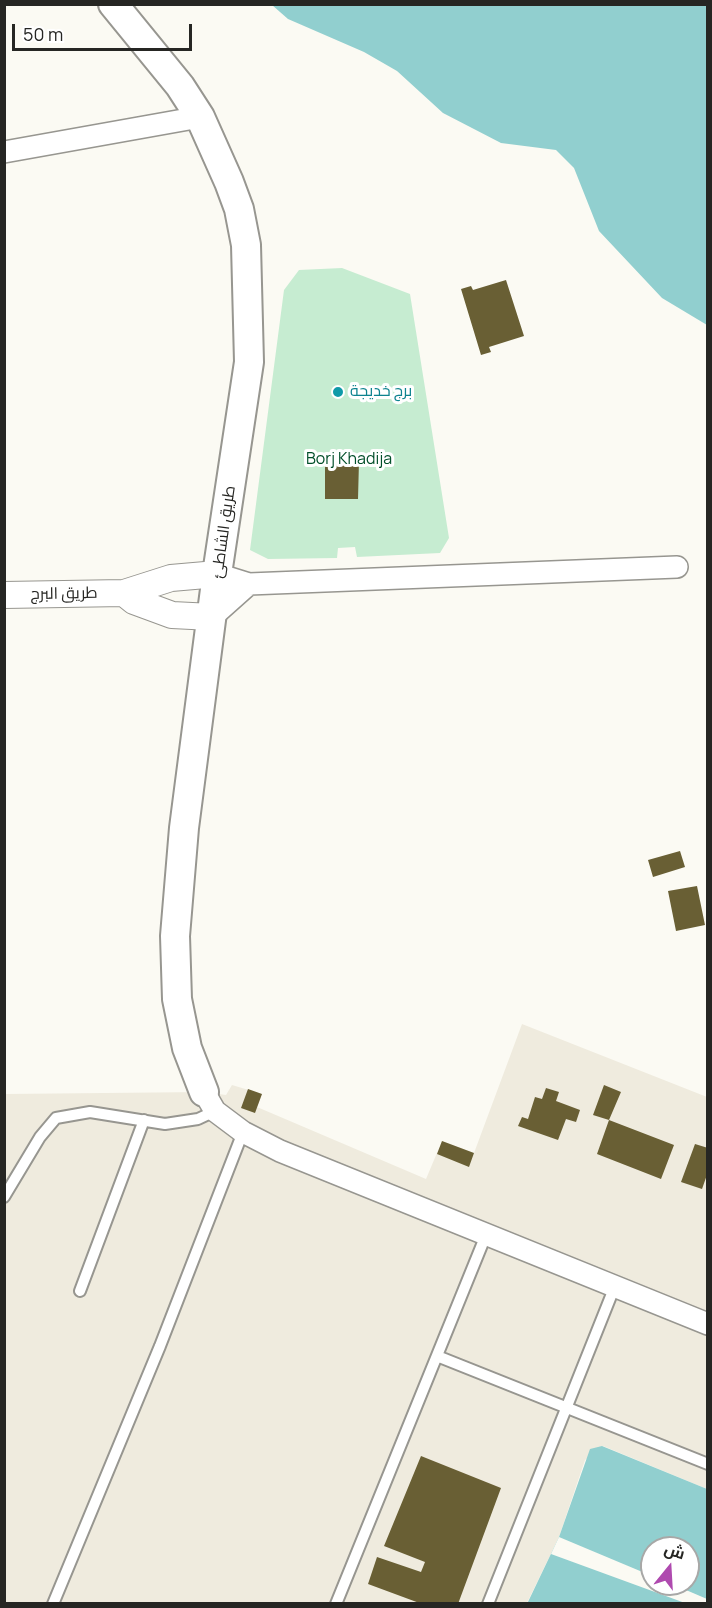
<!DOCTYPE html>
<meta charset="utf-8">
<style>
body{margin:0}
#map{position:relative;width:712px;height:1608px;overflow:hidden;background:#fbfaf3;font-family:Manrope,Cairo,sans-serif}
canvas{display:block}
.frame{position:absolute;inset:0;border:6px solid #262623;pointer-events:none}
.north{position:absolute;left:640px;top:1536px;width:60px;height:60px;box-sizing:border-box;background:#fff;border:2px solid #a8a8a7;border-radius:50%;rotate:18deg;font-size:16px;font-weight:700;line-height:24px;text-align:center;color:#262623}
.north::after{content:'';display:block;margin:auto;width:21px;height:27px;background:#af4aaf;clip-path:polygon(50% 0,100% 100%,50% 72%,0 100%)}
.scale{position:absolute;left:12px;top:24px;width:180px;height:27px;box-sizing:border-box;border:3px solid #262623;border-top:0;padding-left:8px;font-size:18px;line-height:21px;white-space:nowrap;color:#262623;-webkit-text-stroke:4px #fff;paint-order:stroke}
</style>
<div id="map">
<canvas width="712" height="1608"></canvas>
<div class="frame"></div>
<div class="north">ش</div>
<div class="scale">50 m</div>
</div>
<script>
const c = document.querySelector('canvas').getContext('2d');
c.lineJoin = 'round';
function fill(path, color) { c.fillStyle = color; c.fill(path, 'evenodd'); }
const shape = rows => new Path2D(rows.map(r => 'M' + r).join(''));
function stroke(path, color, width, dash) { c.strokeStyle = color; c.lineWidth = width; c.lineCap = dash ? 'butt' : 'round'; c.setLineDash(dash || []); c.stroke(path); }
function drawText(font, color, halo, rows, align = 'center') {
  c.font = font + ' Manrope,Cairo,sans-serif'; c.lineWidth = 6; c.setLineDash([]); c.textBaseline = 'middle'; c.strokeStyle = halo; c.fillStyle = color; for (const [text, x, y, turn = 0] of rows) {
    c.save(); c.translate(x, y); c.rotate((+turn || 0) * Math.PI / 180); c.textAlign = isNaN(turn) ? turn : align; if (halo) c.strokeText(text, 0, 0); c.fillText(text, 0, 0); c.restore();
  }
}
const built = shape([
 [522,1024,707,1097,707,1489,603,1446,585,1460,559,1537,527,1603,5,1604,5,1094,204,1092,226,1095,232,1085,262,1094,257,1107,426,1179,442,1141,474,1153]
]);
const green = shape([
 [342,268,410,294,449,538,440,553,357,557,355,547,338,548,337,558,268,559,250,550,284,290,299,270]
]);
const water = shape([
 [272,5,707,5,707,325,662,298,599,231,574,168,556,150,501,143,443,113,397,71,364,52,288,19],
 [602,1446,707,1489,707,1603,527,1604,559,1537,590,1449],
 [652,1548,688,1548,688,1584,652,1584]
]);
const pier = shape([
 [559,1537,652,1576,652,1584,672,1584,707,1599,707,1603,685,1603,551,1554]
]);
const building = shape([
 [506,280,524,336,489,347,491,352,481,355,461,289,471,286,473,290],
 [325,461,359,461,358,499,325,499],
 [680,851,685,867,653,877,648,860],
 [697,886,705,925,676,931,668,891],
 [604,1085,621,1092,609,1120,593,1115],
 [546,1088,559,1092,556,1101,580,1110,576,1122,566,1119,558,1140,518,1126,522,1117,528,1119,535,1097,542,1099],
 [248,1089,262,1094,255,1113,241,1108],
 [609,1120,674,1145,661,1179,597,1154],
 [442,1141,474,1153,469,1167,437,1154],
 [695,1144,708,1148,708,1172,702,1189,681,1182],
 [421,1456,501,1488,458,1604,422,1604,368,1584,377,1557,421,1572,425,1562,384,1546]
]);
const service = shape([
 [4,1197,40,1137,56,1118,90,1112,165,1124,198,1119,215,1111],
 [80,1291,144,1120],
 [437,1356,708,1464],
 [53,1604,160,1346,243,1132],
 [336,1604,486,1235],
 [488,1604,615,1286]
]);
const minor = shape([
 [4,152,200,117],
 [217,574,249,584,677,567],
 [212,617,249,584],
 [204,1092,215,1111,243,1132,280,1151,708,1324]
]);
const tertiary = shape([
 [124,593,134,601,172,615,212,617],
 [4,595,124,593,171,578,217,574]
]);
const secondary = shape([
 [113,4,180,86,200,117,229,182,239,209,246,245,249,362,217,574,184,828,175,936,177,999,187,1048,204,1092]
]);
const markers = [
 [338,392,6,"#0f9aa8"]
];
const cultureNames = [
 ["برج خديجة",350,392]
];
const parkNames = [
 ["Borj Khadija",349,460]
];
const streetNames = [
 ["طريق الشاطئ",224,532,-82],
 ["طريق البرج",64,594,-1]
];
fill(built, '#efebde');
fill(green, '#c6ecd1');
fill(water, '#91cfcf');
fill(pier, '#fbfaf3');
fill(building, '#695f34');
stroke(service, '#979690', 14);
stroke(minor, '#979690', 24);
stroke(tertiary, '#979690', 28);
stroke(secondary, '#979690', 32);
stroke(service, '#fff', 10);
stroke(minor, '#fff', 21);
stroke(tertiary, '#fff', 26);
stroke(secondary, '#fff', 28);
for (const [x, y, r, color] of markers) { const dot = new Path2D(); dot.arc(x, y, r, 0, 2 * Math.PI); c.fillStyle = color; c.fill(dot); stroke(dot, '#fff', 2); }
drawText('16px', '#0d838f', '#fff', cultureNames, 'left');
drawText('16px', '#004e29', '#fff', parkNames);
drawText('16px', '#262623', '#fff', streetNames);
</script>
